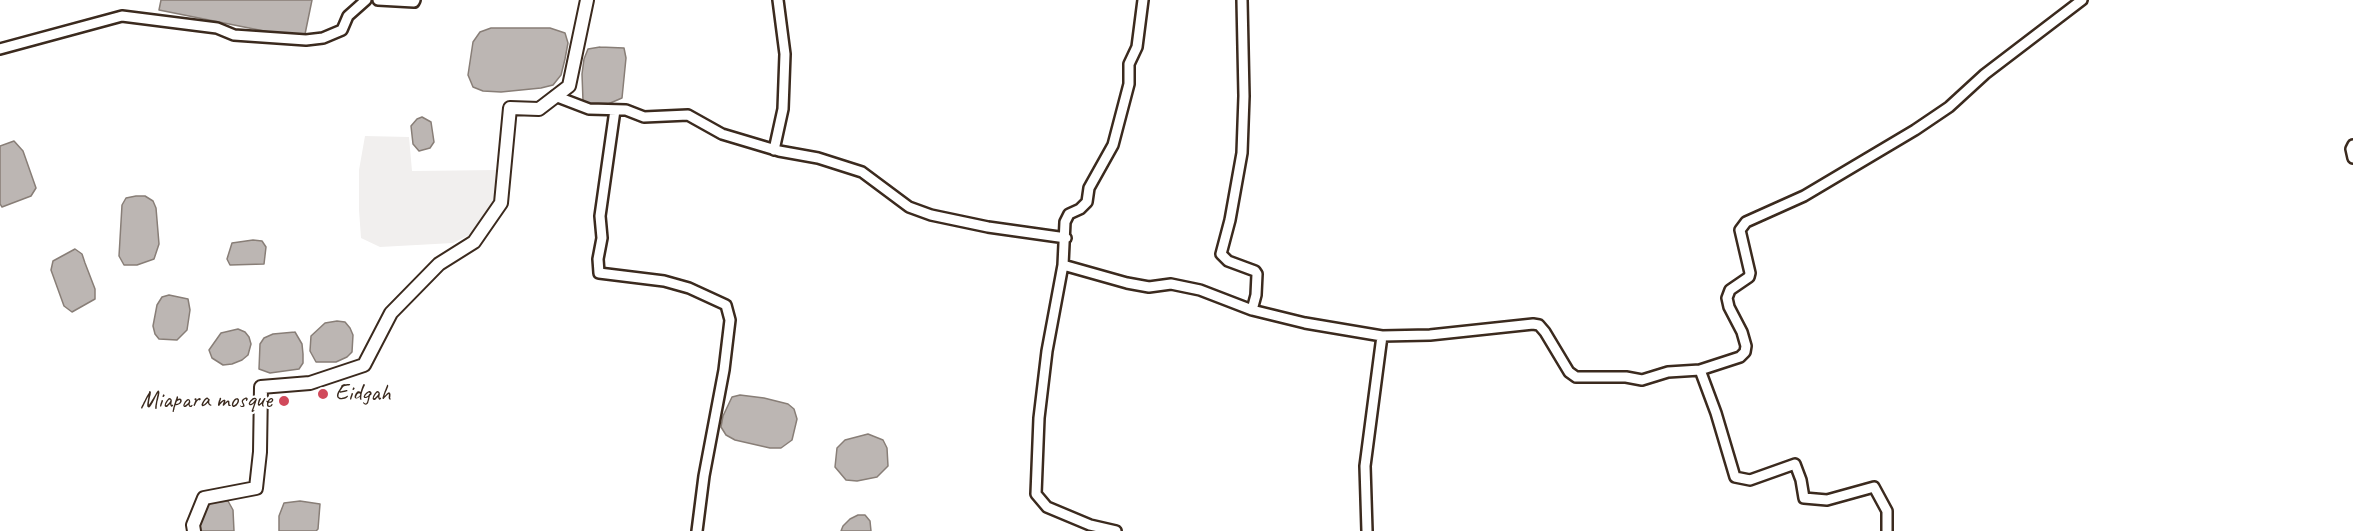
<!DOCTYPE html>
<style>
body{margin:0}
canvas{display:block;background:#fff}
</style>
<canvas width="2353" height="531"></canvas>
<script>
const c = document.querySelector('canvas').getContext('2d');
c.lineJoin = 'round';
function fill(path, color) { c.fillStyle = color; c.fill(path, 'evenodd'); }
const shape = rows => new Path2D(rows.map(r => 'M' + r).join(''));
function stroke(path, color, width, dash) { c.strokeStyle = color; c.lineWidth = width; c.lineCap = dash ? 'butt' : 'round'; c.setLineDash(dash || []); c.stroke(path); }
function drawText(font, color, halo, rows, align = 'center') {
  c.font = font + ' Caveat,sans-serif'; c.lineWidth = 4.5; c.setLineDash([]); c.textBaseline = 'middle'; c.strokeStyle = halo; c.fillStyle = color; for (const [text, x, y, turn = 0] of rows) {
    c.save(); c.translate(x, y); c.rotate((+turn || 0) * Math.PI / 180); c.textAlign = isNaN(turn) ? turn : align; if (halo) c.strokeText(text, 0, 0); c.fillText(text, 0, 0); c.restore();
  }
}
const built = shape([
 [365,136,409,137,412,171,498,170,498,192,485,219,471,234,453,243,380,247,361,238,359,210,359,170]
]);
const water = shape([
 [161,0,312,0,304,39,159,10,161,0],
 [491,28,550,28,565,33,568,43,565,59,561,75,553,85,541,88,501,92,483,91,473,87,468,75,473,42,480,32,491,28],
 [600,47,624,48,626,58,622,98,608,104,586,105,583,101,582,74,584,59,588,49,600,47],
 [422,117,431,122,434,142,430,148,419,151,413,144,411,126,417,119,422,117],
 [14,141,23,151,36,188,31,196,2,207,0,204,0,146,14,141],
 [136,196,145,196,153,201,156,208,159,244,154,259,137,265,124,265,119,256,122,205,126,198,136,196],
 [253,240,262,241,266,247,264,264,230,265,227,259,232,243,253,240],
 [75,249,82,254,85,263,95,289,95,299,72,312,64,306,51,270,53,261,75,249],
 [169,295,188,299,190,310,187,330,177,340,159,339,155,334,153,326,157,305,162,297,169,295],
 [337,321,345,322,350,328,353,335,352,352,347,357,336,362,316,362,310,351,311,336,325,323,337,321],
 [238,329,245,332,249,337,251,344,248,355,242,360,232,364,223,365,212,358,209,350,221,333,238,329],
 [295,332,302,344,303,354,303,363,299,369,270,373,259,369,260,344,264,338,273,334,295,332],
 [740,395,764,398,788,404,794,409,797,419,792,440,781,448,770,448,735,440,726,435,721,427,723,416,732,397,740,395],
 [868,434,883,440,887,448,888,466,877,477,857,481,846,480,835,467,837,448,845,440,868,434],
 [228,501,233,510,234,531,199,531,199,520,203,510,211,503,228,501],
 [300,501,320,504,318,529,316,531,279,531,279,516,284,503,300,501],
 [858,515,865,515,870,521,871,531,841,531,843,526,850,519,858,515]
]);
const minor = shape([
 [378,0,414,2,415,0],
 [1143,0,1137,47,1129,64,1129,84,1113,145,1089,188,1087,202,1080,209,1069,214,1065,222,1063,265,1127,283,1149,287,1171,284,1200,290,1252,310],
 [1242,0,1244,96,1242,153,1230,220,1221,254,1228,261,1255,271,1257,274,1256,295,1252,310,1305,323,1382,336,1430,335,1533,324,1539,325,1545,332,1569,372,1576,377,1626,377,1642,380,1668,372,1700,370,1740,357,1745,352,1746,346,1742,332,1729,307,1727,298,1730,290,1749,277,1750,273,1740,230,1746,222,1804,196,1915,130,1949,107,1985,74,2082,0],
 [0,49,122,16,217,28,234,35,306,40,323,38,342,30,348,16,366,0],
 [555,96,589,109,626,110,644,117,688,115,722,134,779,151,818,158,862,172,909,207,931,215,988,227,1066,238],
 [615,110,600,216,602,238,598,259,599,273,664,281,689,288,726,305,730,320,724,370,704,476,697,531],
 [2353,145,2351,149,2353,158],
 [774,150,783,109,785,54,778,0],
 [1063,265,1047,351,1039,418,1036,494,1047,507,1090,525,1116,531],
 [1700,370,1716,413,1735,477,1750,480,1795,464,1801,480,1804,498,1827,500,1874,487,1887,511,1887,531],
 [1367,531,1365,466,1382,336]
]);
const tertiary = shape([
 [194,531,193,525,204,498,256,488,260,452,261,387,310,383,364,365,391,313,439,264,474,242,501,203,510,108,539,109,569,86,587,0]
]);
const markers = [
 [323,394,6,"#d1495b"],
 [284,401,6,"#d1495b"]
];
const poiNames = [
 ["Eidgah",335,394],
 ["Miapara mosque",272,401,"right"]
];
fill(built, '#f1efee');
fill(water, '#bcb6b3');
stroke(water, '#887e77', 1.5);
stroke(minor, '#3b2a1e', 14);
stroke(tertiary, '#3b2a1e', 16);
stroke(minor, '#fff', 9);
stroke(tertiary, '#fff', 12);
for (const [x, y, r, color] of markers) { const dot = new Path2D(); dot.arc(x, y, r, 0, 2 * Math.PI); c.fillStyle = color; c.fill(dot); stroke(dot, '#fff', 2); }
drawText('24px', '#3b2a1e', '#fff', poiNames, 'left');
</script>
